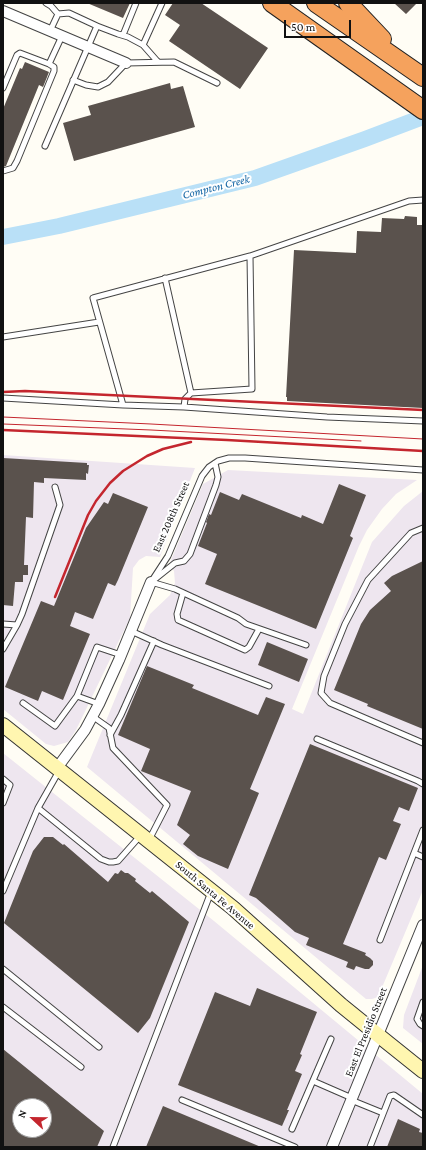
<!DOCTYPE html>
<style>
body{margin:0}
#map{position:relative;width:426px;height:1150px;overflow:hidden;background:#fffdf5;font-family:"Crimson Pro",serif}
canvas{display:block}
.frame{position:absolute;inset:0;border:4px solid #111;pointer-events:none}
.north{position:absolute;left:12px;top:1098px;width:40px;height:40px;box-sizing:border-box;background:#fff;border:1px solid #a0a0a0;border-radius:50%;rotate:292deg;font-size:11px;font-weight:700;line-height:16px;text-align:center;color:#111}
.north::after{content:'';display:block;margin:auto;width:14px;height:18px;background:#c4262e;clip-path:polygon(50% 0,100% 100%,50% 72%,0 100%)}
.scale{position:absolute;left:284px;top:20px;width:67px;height:18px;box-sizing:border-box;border:2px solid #111;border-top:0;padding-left:5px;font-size:12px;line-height:14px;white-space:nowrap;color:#111;-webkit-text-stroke:3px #fff;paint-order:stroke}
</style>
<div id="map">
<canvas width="426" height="1150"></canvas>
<div class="frame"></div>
<div class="north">N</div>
<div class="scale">50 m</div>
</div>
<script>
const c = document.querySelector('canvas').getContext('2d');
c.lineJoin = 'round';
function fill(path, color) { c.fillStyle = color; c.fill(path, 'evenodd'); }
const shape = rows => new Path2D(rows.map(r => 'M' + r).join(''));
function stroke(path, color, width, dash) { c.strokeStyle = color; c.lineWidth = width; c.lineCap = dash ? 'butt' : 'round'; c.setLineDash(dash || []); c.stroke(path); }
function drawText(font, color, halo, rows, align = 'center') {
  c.font = font + ' "Crimson Pro",serif'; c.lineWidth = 4; c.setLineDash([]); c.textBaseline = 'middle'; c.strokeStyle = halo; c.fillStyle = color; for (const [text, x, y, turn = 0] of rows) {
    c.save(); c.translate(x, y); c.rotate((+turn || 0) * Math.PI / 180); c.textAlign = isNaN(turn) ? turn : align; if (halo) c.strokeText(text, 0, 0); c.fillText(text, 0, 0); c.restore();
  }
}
const industrial = shape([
 [3,455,195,468,160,557,146,556,139,560,133,568,130,618,76,730,68,742,54,746,46,744,3,709],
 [228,470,417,480,396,494,382,509,367,530,359,546,292,709,303,714,372,542,404,506,423,491,423,890,378,997,372,999,366,999,87,767,150,614,170,595,175,583,174,571,169,565,203,484],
 [3,753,214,921,423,1094,423,1147,3,1147],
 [20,1106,44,1106,44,1130,20,1130],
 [423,965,423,1044,403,1028,404,1015]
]);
const river = shape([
 [3,237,59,226,255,178,365,139,423,117]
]);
const building = shape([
 [87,3,130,3,123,18],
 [173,3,201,3,268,48,240,89,169,41,180,25,165,15],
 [394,3,417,3,406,14],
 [25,62,49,72,43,87,39,85,6,166,3,167,3,109,20,68,22,69],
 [170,83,171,89,183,86,195,127,74,161,63,123,91,115,88,106],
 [405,216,417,217,417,225,422,225,422,236,423,236,423,408,287,401,287,397,286,397,294,250,356,253,357,231,381,232,382,218,404,219],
 [3,458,87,463,87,465,89,465,88,474,86,473,86,480,44,478,44,483,34,482,33,518,26,517,24,565,28,565,28,575,23,575,23,582,15,582,13,606,3,605],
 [339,484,366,495,350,536,353,538,316,629,205,584,217,554,198,546,207,523,206,522,209,514,211,515,220,492,239,500,242,494,301,518,302,515,323,524],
 [113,493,148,507,118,580,115,586,108,583,93,619,75,612,70,626,90,634,63,700,42,691,38,701,5,687,41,601,54,606,86,528,104,502,108,504],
 [423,561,423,729,367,706,368,704,334,690,361,624,370,610,391,591,384,583,392,576],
 [267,642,308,659,299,682,258,665],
 [147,666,194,685,192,688,258,715,266,697,285,704,250,789,259,793,228,869,198,856,183,844,190,835,177,825,191,791,141,771,150,749,118,735],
 [310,744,418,788,409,811,399,807,393,821,401,824,386,860,379,857,343,944,366,953,365,955,370,958,373,961,373,965,369,969,365,969,356,966,354,970,346,967,348,962,306,945,309,938,295,932,256,898,249,895],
 [44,837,53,837,63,845,64,844,108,882,115,873,118,874,121,870,125,873,128,873,136,879,135,881,150,893,152,891,189,922,150,1018,138,1033,4,923,33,851],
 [257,988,317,1012,300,1054,302,1055,295,1071,302,1074,287,1110,289,1110,282,1126,178,1085,215,992,250,1006],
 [3,1049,104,1131,97,1147,3,1147],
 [20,1106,44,1106,44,1130,20,1130],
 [163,1106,261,1147,146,1147],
 [398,1119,420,1129,419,1132,423,1133,423,1147,387,1147]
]);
const lane = shape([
 [46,3,51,6,58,14],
 [97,26,118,34,128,37,143,45,158,62],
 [50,31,58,14],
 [123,35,136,3],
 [143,45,162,3],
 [49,64,62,36],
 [73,80,86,85,98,87,108,82,126,63,174,62,217,83],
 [3,88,17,55,20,53,49,64,54,67,54,71,17,161,13,168,3,171],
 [45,146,97,26,69,13,58,14],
 [165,278,191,393],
 [3,337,99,322],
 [3,398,123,405,184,407,327,417,423,421],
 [123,405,93,298,250,256],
 [184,407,185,399,191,393,252,389,250,256,409,201,423,200],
 [423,528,411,533,368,580,345,624,324,676,321,693,330,703,423,743],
 [155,579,175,563,184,561,190,554,216,485,218,477,215,463],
 [151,582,168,556,202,476,209,467,218,461,229,458,245,458,423,470],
 [151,582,175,589,238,618,246,624,306,645],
 [183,593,177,614,178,620,245,650,249,647,259,629],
 [3,624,17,625,3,649],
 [17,625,22,614,60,505,55,487],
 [131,631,162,645,269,686],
 [23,703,55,726,77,696],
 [99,704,77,696,97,647,121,655],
 [92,716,109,728,113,748,167,805,149,840],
 [110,735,121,715,154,641],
 [317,739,418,781,423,784],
 [59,771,38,808,101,859,109,862,113,862,118,861,141,835],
 [3,779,10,785,3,803],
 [414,853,423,857],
 [3,891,38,808],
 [380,940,423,830],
 [3,969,99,1047],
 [423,1002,417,1019,420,1024,423,1026],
 [3,1007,81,1067],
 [313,1081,352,1098],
 [182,1100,295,1147],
 [351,1100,383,1113],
 [292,1129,331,1039],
 [113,1147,211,892],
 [370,1147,390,1096,394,1095,423,1115]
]);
const street = shape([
 [3,11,126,63],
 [57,768,85,730,99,704,119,660,151,582],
 [332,1147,423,925]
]);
const secondary = shape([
 [3,725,233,908,341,1005,378,1035,423,1071]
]);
const highway = shape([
 [272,3,423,110],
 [316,3,423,77],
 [348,3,382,39]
]);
const tram = shape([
 [3,417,151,424,423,439],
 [3,424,151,430,361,441]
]);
const rail = shape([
 [3,392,25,391,423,410],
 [3,430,227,440,423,451],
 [55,597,88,515,96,501,110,483,123,471,147,456,163,449,191,442]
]);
const streetNames = [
 ["East 208th Street",171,517,-66],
 ["South Santa Fe Avenue",215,895,40],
 ["East El Presidio Street",366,1032,-68]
];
const waterNames = [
 ["Compton Creek",216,187,-14]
];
fill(industrial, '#eee6ef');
stroke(river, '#b9e0f7', 16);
fill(building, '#5a524d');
stroke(lane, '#444', 7);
stroke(street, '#444', 12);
stroke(secondary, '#333', 16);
stroke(highway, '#222', 20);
stroke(lane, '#fff', 5);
stroke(street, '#fff', 10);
stroke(secondary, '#fff6b0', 14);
stroke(highway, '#f5a25d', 18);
stroke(tram, '#c4262e', 1);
stroke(rail, '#c4262e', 2.5);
drawText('11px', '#111', '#fff', streetNames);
drawText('italic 12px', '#1768a6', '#fff', waterNames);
</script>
